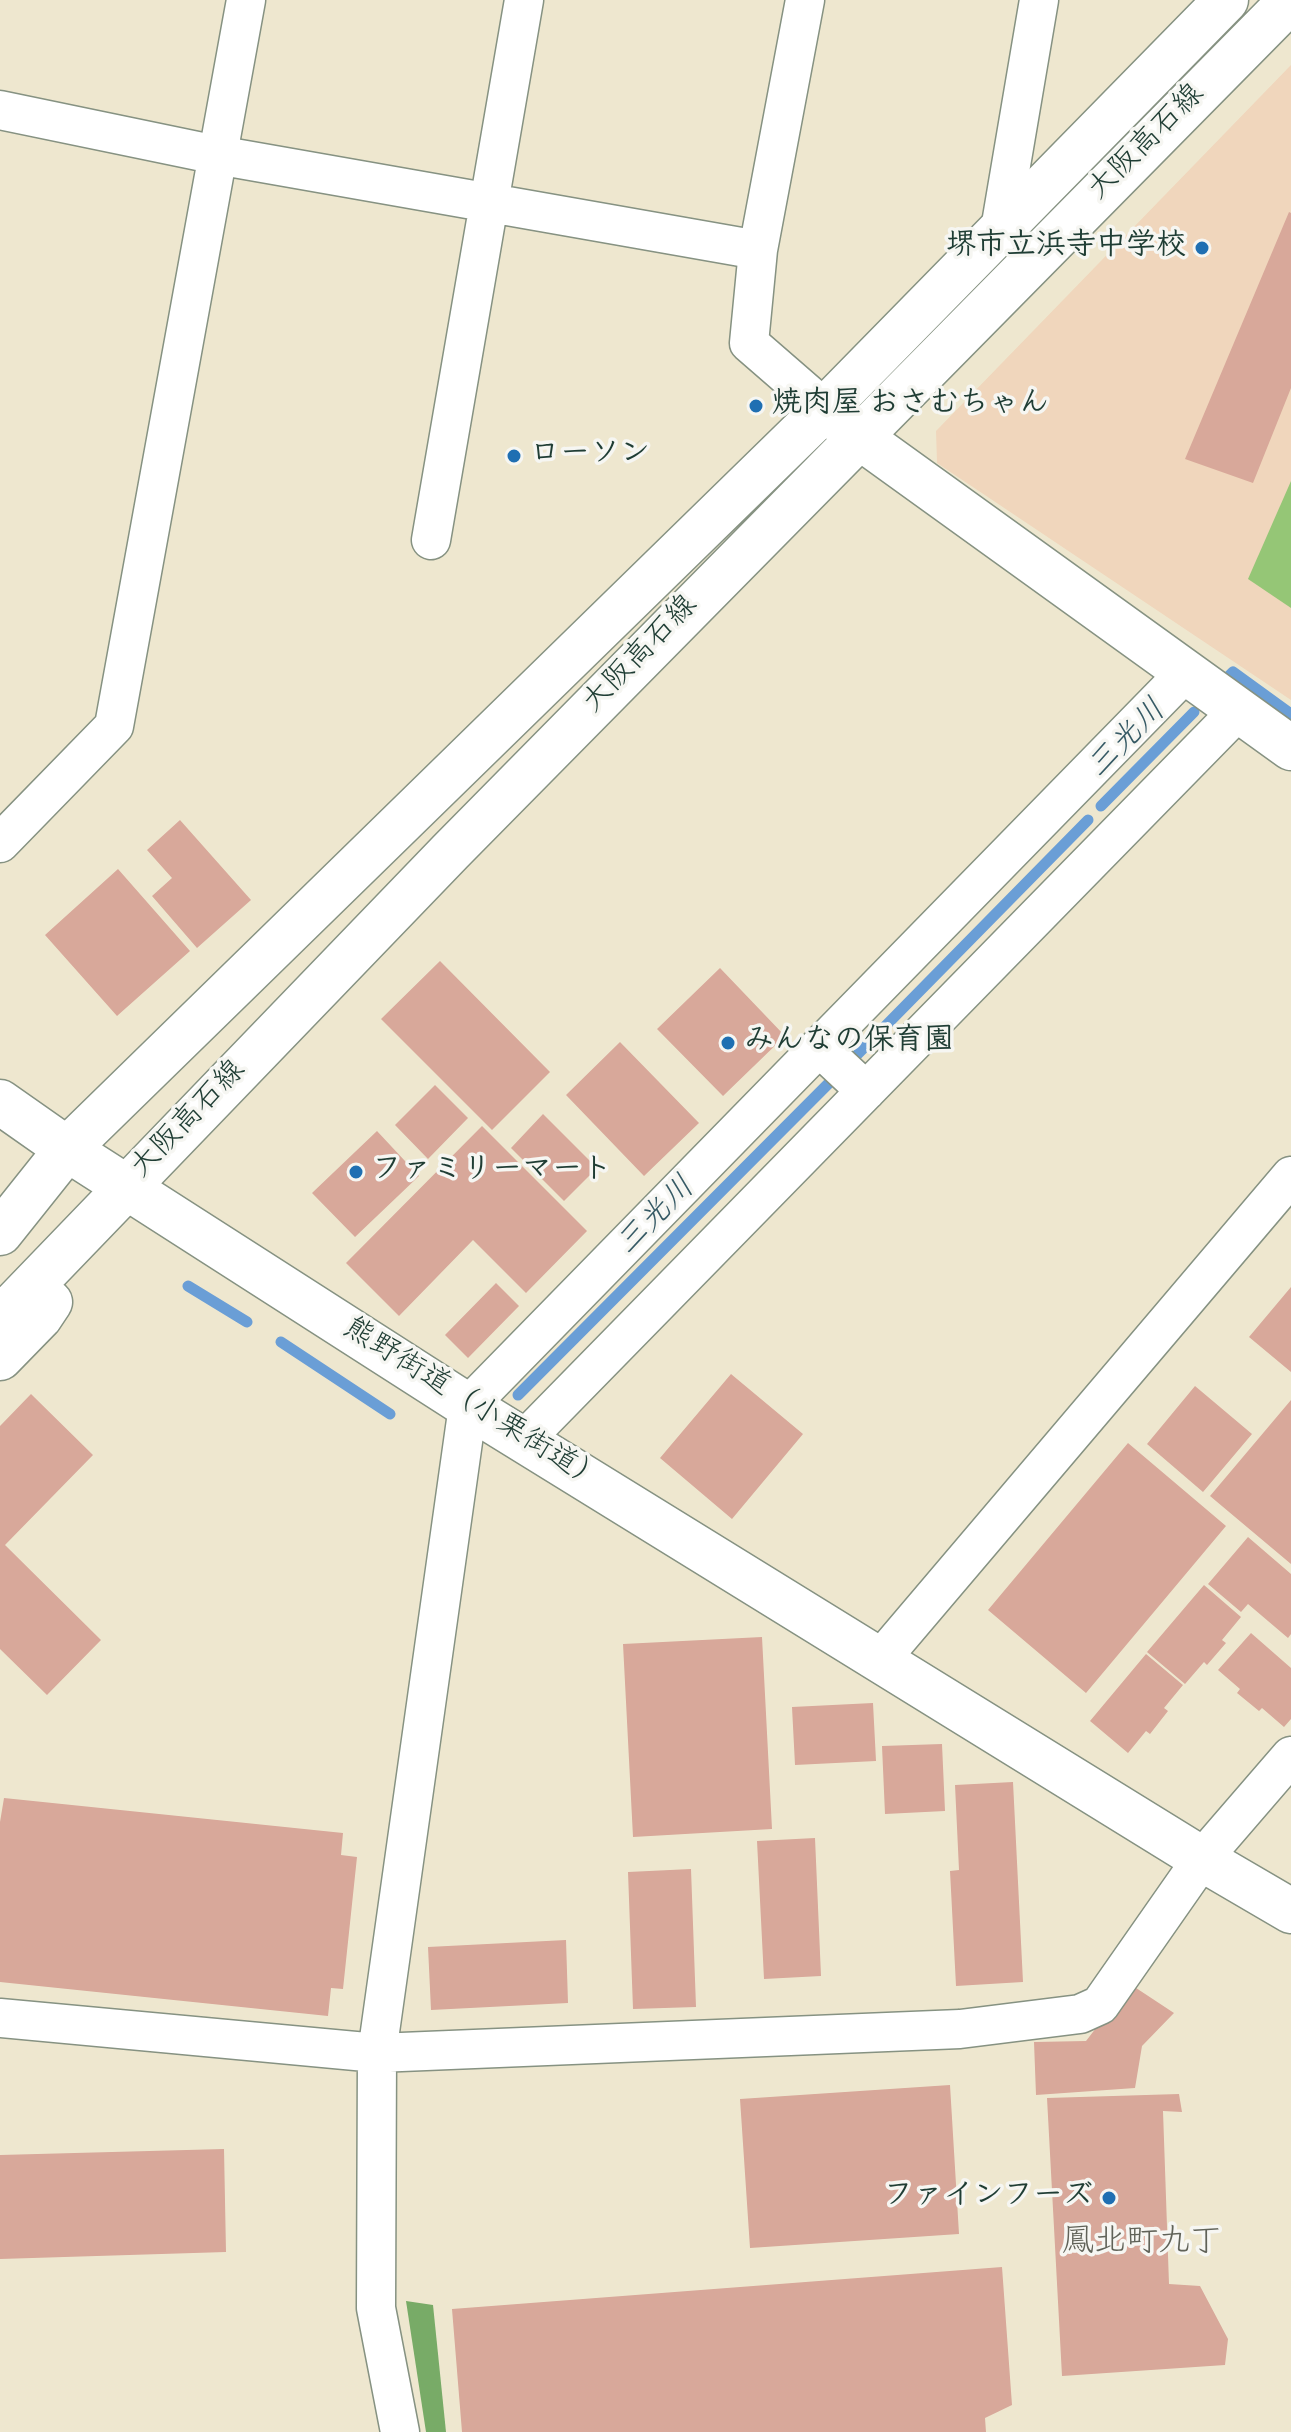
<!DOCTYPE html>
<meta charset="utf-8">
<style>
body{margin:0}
canvas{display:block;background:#eee7cf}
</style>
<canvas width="1291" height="2432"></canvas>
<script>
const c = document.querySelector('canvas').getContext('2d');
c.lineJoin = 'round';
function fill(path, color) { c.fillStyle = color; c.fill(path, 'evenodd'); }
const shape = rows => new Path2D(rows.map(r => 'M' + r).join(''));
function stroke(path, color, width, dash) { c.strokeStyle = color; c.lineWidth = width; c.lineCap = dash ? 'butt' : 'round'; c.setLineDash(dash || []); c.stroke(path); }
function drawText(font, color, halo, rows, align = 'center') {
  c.font = font + ' "Gochi Hand","Klee One",sans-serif'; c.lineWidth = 7; c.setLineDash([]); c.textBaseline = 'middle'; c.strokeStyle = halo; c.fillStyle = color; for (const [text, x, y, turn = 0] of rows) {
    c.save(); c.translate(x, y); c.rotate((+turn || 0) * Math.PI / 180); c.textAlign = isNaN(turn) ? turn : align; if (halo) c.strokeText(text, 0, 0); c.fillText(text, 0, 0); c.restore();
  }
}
const built = shape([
 [1291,65,1291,700,937,463,936,431]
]);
const green = shape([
 [1291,481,1291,608,1248,579]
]);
const forest = shape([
 [406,2301,433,2305,446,2432,426,2432]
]);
const stream = shape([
 [1228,677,1233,672,1291,714],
 [1101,806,1194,712],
 [848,1064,1088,820],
 [188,1286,247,1322],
 [281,1342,390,1414],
 [518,1395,835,1077]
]);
const building = shape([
 [1289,212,1291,213,1291,388,1253,483,1185,459],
 [180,820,251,900,197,948,152,896,172,878,147,850],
 [118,869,190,951,117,1016,45,935],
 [440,961,550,1072,492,1130,381,1019],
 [720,968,785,1036,723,1096,657,1029],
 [620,1042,699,1123,644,1176,566,1095],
 [435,1085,468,1118,428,1159,395,1125],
 [543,1114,597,1168,564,1201,511,1148],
 [482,1126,587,1231,526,1293,473,1240,399,1316,346,1263],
 [377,1131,419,1176,355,1237,312,1193],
 [496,1283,519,1306,468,1358,445,1335],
 [1291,1287,1291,1372,1249,1337],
 [731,1374,803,1434,732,1519,660,1458],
 [1195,1386,1252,1434,1203,1492,1147,1444],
 [31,1394,93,1455,5,1545,101,1640,47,1695,0,1649,0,1426],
 [1291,1400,1291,1564,1210,1496],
 [1128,1443,1226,1526,1086,1693,988,1610],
 [1248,1537,1291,1574,1291,1634,1288,1638,1248,1604,1241,1612,1208,1584],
 [1204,1585,1241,1617,1222,1640,1226,1643,1207,1665,1204,1662,1185,1684,1147,1652],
 [1251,1633,1291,1668,1291,1719,1284,1727,1262,1708,1259,1711,1237,1693,1240,1689,1218,1670],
 [762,1637,772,1829,633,1837,623,1644],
 [1146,1654,1183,1685,1164,1708,1168,1711,1150,1734,1146,1731,1128,1753,1090,1721],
 [873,1703,876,1761,795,1765,792,1707],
 [942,1744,945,1811,885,1814,882,1746],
 [1013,1782,1023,1982,956,1986,950,1871,959,1870,955,1785],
 [4,1798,343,1833,341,1855,357,1857,343,1989,331,1988,328,2016,0,1982,0,1822],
 [815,1838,821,1976,764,1979,757,1841],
 [691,1869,696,2007,633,2009,628,1872],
 [566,1940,568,2003,431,2010,428,1947],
 [1130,1984,1174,2013,1142,2046,1135,2088,1036,2095,1034,2042,1086,2041],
 [950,2085,959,2234,750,2248,740,2099],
 [1179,2094,1182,2112,1163,2111,1169,2284,1200,2286,1228,2339,1225,2365,1062,2376,1047,2098],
 [224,2149,226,2252,0,2259,0,2155],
 [1002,2267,1012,2405,985,2418,986,2432,462,2432,452,2309]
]);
const minor = shape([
 [805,0,758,250,749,343,825,409],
 [0,110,217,155,758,250],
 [1000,230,1039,0],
 [431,540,524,0],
 [0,843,114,726,246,0],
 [819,1047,866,1091],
 [524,1440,1239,710],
 [880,1660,1291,1176],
 [0,2018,377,2053,960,2029,1080,2014,1100,2005,1202,1859,1291,1756],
 [400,2432,376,2308,377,2053,468,1406,1186,672]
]);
const tertiary = shape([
 [830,413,858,436,1291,748],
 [0,1102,67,1149,468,1406,1202,1859,1291,1911]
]);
const primary = shape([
 [0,1233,67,1149,825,409,1226,0],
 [0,1319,451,851,1291,0],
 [0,1358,40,1317,50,1302]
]);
const markers = [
 [1202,248,8,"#1f6fb2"],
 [756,406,8,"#1f6fb2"],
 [514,456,8,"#1f6fb2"],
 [728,1043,8,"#1f6fb2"],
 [356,1172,8,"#1f6fb2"],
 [1109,2198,8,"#1f6fb2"]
];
const streetNames = [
 ["大阪高石線",1148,144,-45],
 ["大阪高石線",642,656,-46],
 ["大阪高石線",190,1121,-46],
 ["熊野街道（小栗街道）",472,1407,32]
];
const poiNames = [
 ["堺市立浜寺中学校",1186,248,"right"],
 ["焼肉屋 おさむちゃん",772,406],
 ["ローソン",530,456],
 ["みんなの保育園",744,1043],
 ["ファミリーマート",372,1172],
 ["ファインフーズ",1093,2198,"right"]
];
const waterNames = [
 ["三光川",1129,741,-45],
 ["三光川",658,1218,-45]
];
const neighbourhoodNames = [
 ["鳳北町九丁",1142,2245]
];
fill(built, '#f0d6bc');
fill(green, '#95c676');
fill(forest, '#78ab67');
stroke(stream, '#6a9ed6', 11);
fill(building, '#d8a89a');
stroke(minor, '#869282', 41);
stroke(tertiary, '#869282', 47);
stroke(primary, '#869282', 47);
stroke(minor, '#fff', 38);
stroke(tertiary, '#fff', 44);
stroke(primary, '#fff', 44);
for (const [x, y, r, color] of markers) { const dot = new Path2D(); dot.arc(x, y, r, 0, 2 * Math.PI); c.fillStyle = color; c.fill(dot); stroke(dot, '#f6f6f2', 3); }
drawText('30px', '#1f3d34', '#f6f6f2', streetNames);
drawText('bold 30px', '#1f3d34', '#f6f6f2', poiNames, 'left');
drawText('italic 32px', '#365a65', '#f6f6f2', waterNames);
drawText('32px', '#606258', '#f6f6f2', neighbourhoodNames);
</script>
